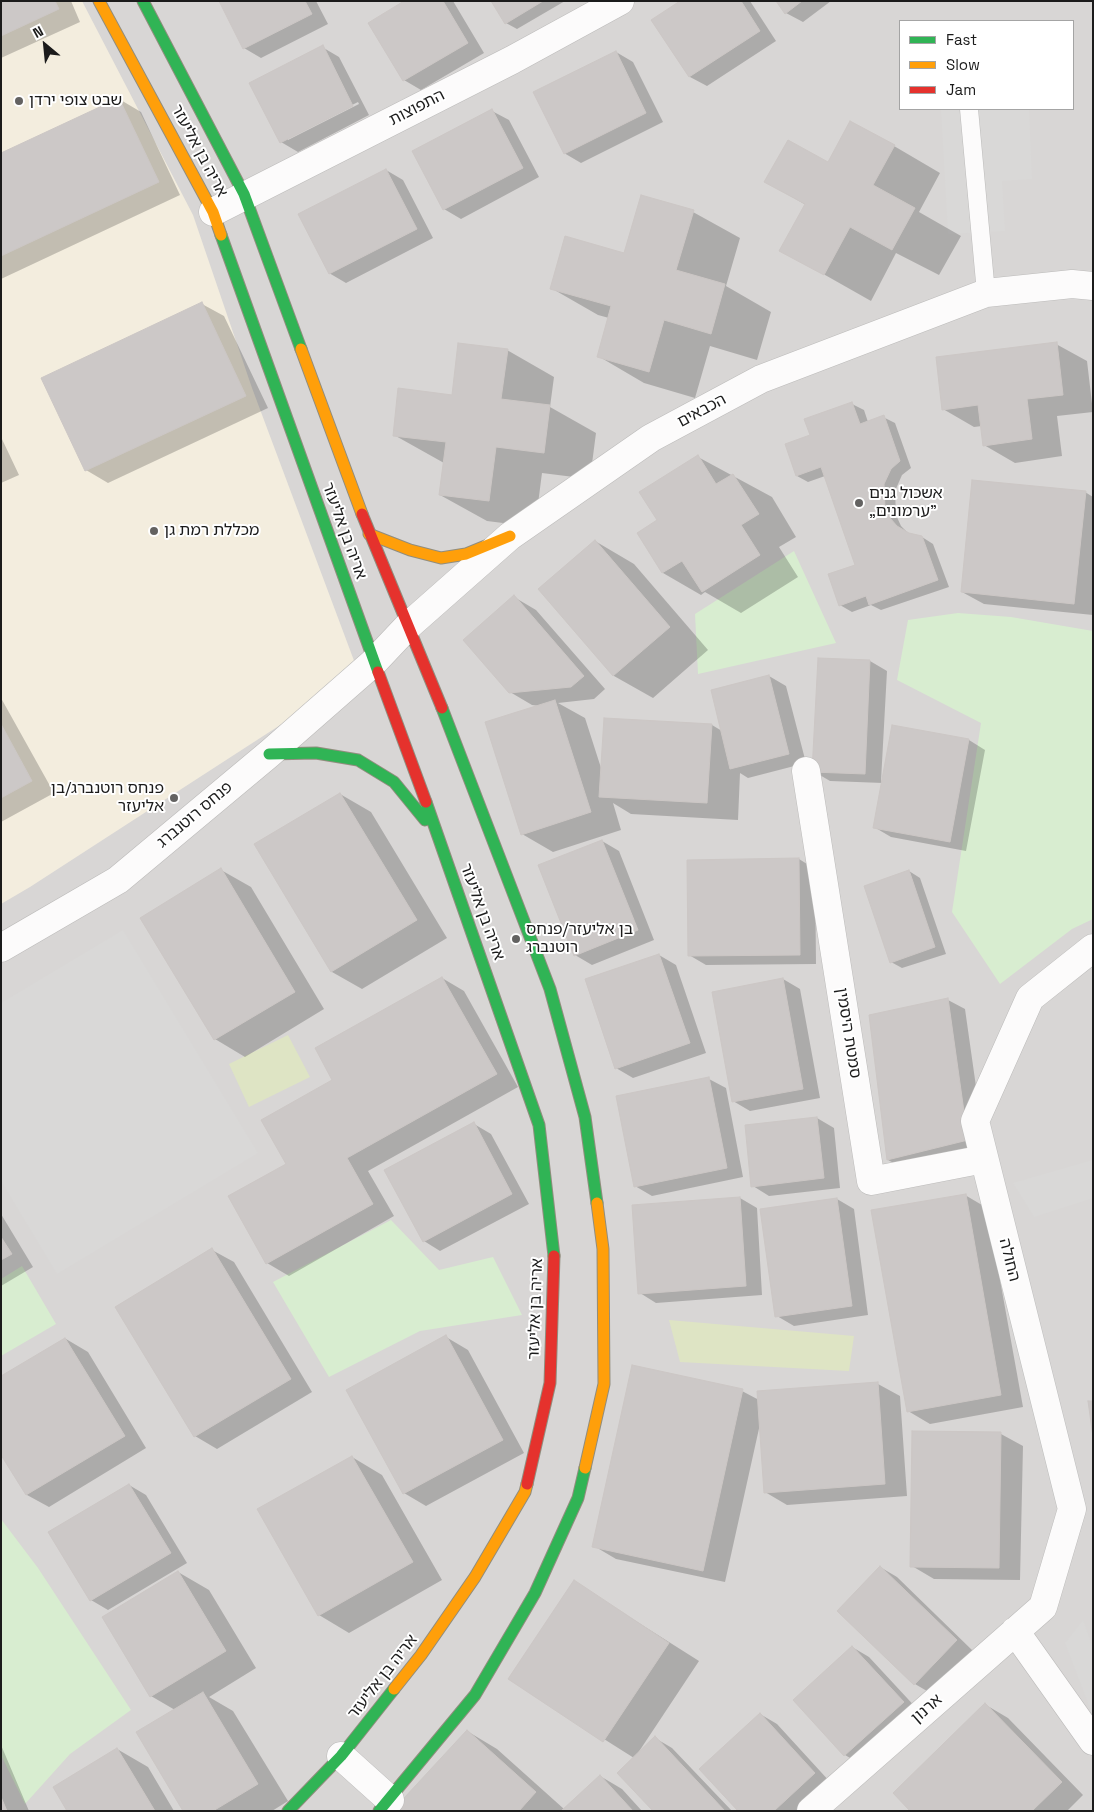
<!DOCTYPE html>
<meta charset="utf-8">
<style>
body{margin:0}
#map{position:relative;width:1094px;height:1812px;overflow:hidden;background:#e9e6e4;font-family:"Space Grotesk",sans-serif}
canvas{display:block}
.frame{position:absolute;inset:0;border:2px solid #1b1b1b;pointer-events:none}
.legend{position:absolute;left:899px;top:20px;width:175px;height:90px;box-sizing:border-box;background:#fff;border:1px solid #a4a4a4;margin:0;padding:6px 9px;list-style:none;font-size:15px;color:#1b1b1b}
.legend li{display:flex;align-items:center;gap:10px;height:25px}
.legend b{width:25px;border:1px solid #a4a4a4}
.north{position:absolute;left:20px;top:20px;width:50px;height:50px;-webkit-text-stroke:4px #fff;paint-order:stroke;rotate:332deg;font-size:14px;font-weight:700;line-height:20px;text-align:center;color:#1b1b1b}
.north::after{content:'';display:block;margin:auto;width:18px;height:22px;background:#1b1b1b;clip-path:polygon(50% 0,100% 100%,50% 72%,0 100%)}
</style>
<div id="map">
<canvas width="1094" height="1812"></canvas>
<div class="frame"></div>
<ul class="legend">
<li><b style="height:6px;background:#30b455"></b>Fast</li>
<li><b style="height:6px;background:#ff9f0a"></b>Slow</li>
<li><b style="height:6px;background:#e5322d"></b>Jam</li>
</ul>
<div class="north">N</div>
</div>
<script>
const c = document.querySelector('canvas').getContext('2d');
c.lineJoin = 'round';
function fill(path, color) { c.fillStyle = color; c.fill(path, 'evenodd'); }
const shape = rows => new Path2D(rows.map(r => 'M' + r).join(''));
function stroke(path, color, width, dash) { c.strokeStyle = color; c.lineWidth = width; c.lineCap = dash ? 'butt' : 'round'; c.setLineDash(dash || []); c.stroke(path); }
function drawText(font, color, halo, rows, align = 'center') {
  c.font = font + ' "Space Grotesk","Noto Sans Hebrew",sans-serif'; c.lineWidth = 4; c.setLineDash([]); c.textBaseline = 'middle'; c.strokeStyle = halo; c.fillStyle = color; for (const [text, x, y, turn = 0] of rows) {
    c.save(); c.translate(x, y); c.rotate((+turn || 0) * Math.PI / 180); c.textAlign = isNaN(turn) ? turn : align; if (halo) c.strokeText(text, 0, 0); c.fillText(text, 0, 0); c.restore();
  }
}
const residential = shape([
 [1,1,1093,1,1093,1811,1,1811],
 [900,21,1073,21,1073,109,900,109]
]);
const education = shape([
 [1,1,82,1,193,215,252,388,359,674,30,887,1,904]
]);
const grass = shape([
 [288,1035,310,1077,249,1107,229,1064],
 [669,1320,854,1336,849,1371,680,1362]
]);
const park = shape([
 [794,551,836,643,698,674,695,614],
 [958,613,1011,617,1093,631,1093,919,1072,929,1000,984,952,912,981,723,897,680,908,620],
 [391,1220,439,1270,493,1257,522,1315,420,1331,329,1377,273,1282],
 [22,1266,56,1324,1,1356,1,1279],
 [1,1519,38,1568,131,1710,70,1754,25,1804,1,1755]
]);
const parking = shape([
 [941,109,1029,109,1032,179,1002,181,1005,231,948,234],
 [123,930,258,1153,57,1274,1,1181,1,1003],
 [1093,1160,1093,1198,1034,1217,1013,1183],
 [1083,1620,1093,1648,1093,1716,1065,1643]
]);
const shadow = shape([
 [1,1,71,1,80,22,1,58],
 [220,1,316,1,328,24,261,58,244,48],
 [406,1,453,1,484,53,421,90,404,80,370,23],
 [493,1,565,1,517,29,506,23],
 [682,1,750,1,776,41,707,86,690,77,653,20],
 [778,1,831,1,803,22,786,13],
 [322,47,339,57,369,115,298,152,281,142],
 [358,102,359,104,288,140,288,137],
 [616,52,633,62,663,122,581,163,564,153],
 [119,99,141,112,180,195,1,279,1,154],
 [492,111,509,120,539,177,461,219,444,209],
 [894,146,940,173,919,212,961,236,939,275,896,253,871,301,781,250,806,205,766,182],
 [386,170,403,180,433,238,346,283,329,273],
 [693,212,740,238,726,286,771,312,757,360,710,346,695,398,644,383,598,356,609,318,598,315,551,288,625,254],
 [202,304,224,316,268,408,108,483,86,470],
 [1056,344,1087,361,1093,412,1057,416,1062,456,1015,463,984,445,982,426,974,427,943,409],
 [507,350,554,377,550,407,596,433,590,479,542,473,535,527,487,521,440,495,444,463,394,435,453,396],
 [852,404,864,410,868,422,883,417,895,423,911,468,902,475,895,491,896,515,901,526,908,533,922,537,933,544,949,587,881,610,871,605,852,612,840,605,857,565,825,476,808,482,797,476,812,436],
 [1,437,19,475,1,483],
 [698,457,772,497,796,537,779,547,798,577,741,613,705,592,701,595,663,573,638,534,659,521],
 [1085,492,1093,497,1093,615,984,604,962,592],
 [595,541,634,564,708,650,653,698,614,676,539,589],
 [514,597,536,610,605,689,594,699,558,703,585,718,602,771,712,725,722,731,712,690,769,676,786,686,806,763,748,778,740,773,738,820,631,814,613,803,621,830,553,852,522,834,540,706,532,705,510,692],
 [819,659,870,661,887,671,881,781,969,740,985,750,966,851,891,837,874,827,883,783,830,781,813,771],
 [1,698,54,793,1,822],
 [340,794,371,812,447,938,362,989,332,972,256,845],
 [602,841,619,851,654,940,592,965,575,955],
 [799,859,815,869,816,964,706,965,689,955],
 [221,870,251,887,324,1009,245,1057,215,1039],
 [909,871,920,878,946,954,902,968,891,962],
 [659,955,676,965,706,1053,633,1078,616,1068],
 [442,978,464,991,518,1087,368,1171,394,1216,289,1276,267,1263,287,1164,334,1080],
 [783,979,800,989,820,1098,750,1111,733,1101],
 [948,1000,965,1009,985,1150,905,1169,888,1160,870,1016],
 [709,1079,726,1088,743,1177,652,1196,635,1186],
 [817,1118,834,1128,840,1188,769,1196,753,1186],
 [474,1124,491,1134,529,1204,440,1251,424,1241],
 [965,1195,987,1208,1023,1407,930,1424,908,1411],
 [740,1198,757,1208,762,1295,656,1303,640,1293],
 [837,1199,854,1209,868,1315,794,1326,777,1316],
 [1,1214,33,1267,1,1286],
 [212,1250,234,1262,312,1392,217,1449,195,1436,117,1307],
 [446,1337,468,1350,524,1453,426,1506,404,1493],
 [66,1339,88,1352,146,1448,49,1507,27,1495,1,1452],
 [878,1384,900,1396,907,1496,787,1505,765,1492,760,1424,725,1582,616,1559,594,1546,742,1391,759,1400],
 [1001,1434,1023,1446,1020,1580,934,1579,912,1566],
 [352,1457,382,1475,442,1580,349,1633,319,1615],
 [129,1485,146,1495,187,1563,108,1610,91,1600],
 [880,1567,897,1577,973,1651,932,1694,915,1684,838,1611],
 [178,1572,209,1590,256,1668,209,1697,233,1711,288,1801,272,1811,185,1811,175,1710,151,1696],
 [574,1582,699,1661,638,1753,655,1738,672,1748,732,1811,654,1811,634,1758,509,1679],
 [852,1647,869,1657,920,1712,862,1765,845,1755],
 [986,1705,1008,1718,1083,1795,1067,1811,912,1811],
 [760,1714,777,1724,831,1783,801,1811,740,1811],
 [467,1731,497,1749,564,1809,600,1776,622,1789,642,1811,394,1811],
 [1,1745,29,1811,1,1811],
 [117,1749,148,1767,174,1811,69,1811]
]);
const building = shape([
 [1,1,55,1,59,9,1,36,1,1],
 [219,1,305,1,312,14,243,49,219,1],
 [404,1,443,1,468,43,403,81,368,23,404,1],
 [491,1,543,1,505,24,491,1],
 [680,1,741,1,760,31,689,77,651,20,680,1],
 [776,1,802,1,785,14,776,1],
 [323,45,353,106,280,143,249,83,323,45],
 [616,51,646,113,564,154,533,92,616,51],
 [119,98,159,182,1,256,1,153,119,98],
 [492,109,523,168,443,210,412,151,492,109],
 [850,121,895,145,873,185,915,208,892,250,850,227,824,275,779,251,805,204,764,182,788,140,828,162,850,121],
 [386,169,417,229,329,274,298,214,386,169],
 [641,195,694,210,676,270,725,284,711,334,664,320,649,372,597,357,611,306,550,289,565,236,624,253,641,195],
 [202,302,246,396,85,471,41,378,202,302],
 [1057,342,1063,395,1027,399,1032,439,983,446,978,405,942,410,936,357,1057,342],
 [458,343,508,349,501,399,550,405,544,453,496,447,489,501,439,495,446,442,393,436,398,388,452,395,458,343],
 [852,402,860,424,884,415,900,461,891,469,884,484,885,508,890,518,897,526,909,533,922,536,938,580,869,605,866,596,839,606,828,574,855,565,821,467,796,476,785,444,810,435,804,419,852,402],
 [698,455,716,484,733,474,759,514,741,525,760,555,702,592,682,561,662,573,637,533,657,520,639,492,698,455],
 [972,480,1086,491,1074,604,961,592,972,480],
 [595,540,670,627,613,676,538,589,595,540],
 [514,595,584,676,571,687,509,693,463,640,514,595],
 [818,658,870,660,865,774,812,772,818,658],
 [769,675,789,754,730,769,711,690,769,675],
 [555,700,591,812,521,835,485,722,555,700],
 [604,718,712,724,707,803,599,797,604,718],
 [1,724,32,781,1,798,1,724],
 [892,725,969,739,950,842,873,828,892,725],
 [340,793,417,920,331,972,254,844,340,793],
 [602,840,638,930,574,956,538,865,602,840],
 [799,858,800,955,688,956,687,860,799,858],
 [221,868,295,992,214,1040,140,918,221,868],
 [909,870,935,947,890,963,864,886,909,870],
 [659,954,690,1043,615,1069,585,979,659,954],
 [442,977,497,1074,347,1158,373,1204,266,1264,228,1196,286,1164,261,1120,332,1080,315,1048,442,977],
 [783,978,803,1089,732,1102,712,992,783,978],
 [948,998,968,1140,887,1160,869,1015,948,998],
 [709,1077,727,1168,634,1187,616,1096,709,1077],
 [817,1117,824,1178,751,1187,745,1125,817,1117],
 [474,1122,512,1194,423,1242,384,1170,474,1122],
 [966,1194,1001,1395,907,1412,871,1210,966,1194],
 [740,1197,746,1286,638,1294,632,1205,740,1197],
 [837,1198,852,1306,775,1317,760,1209,837,1198],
 [1,1237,12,1254,1,1260,1,1237],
 [212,1248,291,1379,194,1437,115,1307,212,1248],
 [446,1335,503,1440,403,1494,346,1390,446,1335],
 [65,1338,125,1436,26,1495,1,1455,1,1376,65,1338],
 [632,1365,743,1389,703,1571,592,1547,632,1365],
 [878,1382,885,1484,764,1493,757,1391,878,1382],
 [1088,1401,1093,1401,1093,1437,1088,1401],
 [912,1431,1001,1432,999,1568,910,1567,912,1431],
 [352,1456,413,1562,318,1616,257,1509,352,1456],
 [129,1484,171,1553,90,1601,48,1532,129,1484],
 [880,1566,957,1640,914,1685,837,1611,880,1566],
 [178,1571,226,1651,150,1697,102,1617,178,1571],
 [574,1580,669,1643,603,1742,508,1679,574,1580],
 [852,1646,904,1702,844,1756,793,1700,852,1646],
 [203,1692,258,1784,213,1811,183,1811,136,1732,203,1692],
 [985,1703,1062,1782,1032,1811,910,1811,893,1793,985,1703],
 [760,1713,815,1773,774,1811,738,1811,699,1769,760,1713],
 [467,1730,536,1792,519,1811,392,1811,467,1730],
 [655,1736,725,1811,653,1811,617,1773,655,1736],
 [117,1748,155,1811,67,1811,53,1787,117,1748],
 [600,1775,633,1811,561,1811,600,1775],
 [1,1797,7,1811,1,1811,1,1797]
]);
const lane = shape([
 [969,109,986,293]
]);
const street = shape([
 [213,212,512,60,620,1],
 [806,771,871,1181,984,1159],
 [1,948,118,880,269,754,374,662,408,626,510,536,651,438,761,379,986,293,1072,284,1093,286],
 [1015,1631,1093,1741],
 [341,1756,390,1800],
 [811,1811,1043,1607,1072,1509,975,1121,1030,998,1093,948]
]);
const fast = shape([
 [143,1,244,194,301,349],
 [221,235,378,672],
 [442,708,550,989,585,1117,597,1203],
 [269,754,316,753,358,760,394,782,425,820],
 [426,802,539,1125,554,1256],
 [288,1811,341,1756,394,1689],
 [379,1811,475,1695,535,1593,578,1498,585,1468]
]);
const slow = shape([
 [99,1,213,212,221,235],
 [301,349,362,514],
 [369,534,410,550,441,558,466,554,510,536],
 [585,1468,604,1384,603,1249,597,1203],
 [394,1689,421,1655,475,1577,525,1492,527,1484]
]);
const jam = shape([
 [362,514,442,708],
 [378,672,426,802],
 [527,1484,550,1383,554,1256]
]);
const markers = [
 [19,101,5,"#636261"],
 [859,503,5,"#636261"],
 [154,531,5,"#636261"],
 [174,798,5,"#636261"],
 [516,939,5,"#636261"]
];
const poiNames = [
 ["שבט צופי ירדן",29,101],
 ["אשכול גנים",869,494],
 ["„ערמונים”",869,512],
 ["מכללת רמת גן",164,531],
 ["פנחס רוטנברג/בן",164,789,"right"],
 ["אליעזר",164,807,"right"],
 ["בן אליעזר/פנחס",526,930],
 ["רוטנברג",526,948]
];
const streetNames = [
 ["התפוצות",417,108,-27],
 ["אריה בן אליעזר",199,151,62],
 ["הכבאים",702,411,-28],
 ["אריה בן אליעזר",344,531,70],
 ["פנחס רוטנברג",195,815,-40],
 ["אריה בן אליעזר",482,912,70],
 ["סמטת היסמין",848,1033,81],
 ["החולה",1009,1260,76],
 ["אריה בן אליעזר",536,1309,-88],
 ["אריה בן אליעזר",383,1677,-52],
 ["ארנון",927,1709,-41]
];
fill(residential, '#d8d6d5');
fill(education, '#f3edde');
fill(grass, '#dee4c4');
fill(park, '#d8edd0');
fill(parking, '#d9d8d7');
fill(shadow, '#0003');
fill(building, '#ccc8c7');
stroke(building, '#ccc7c5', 1);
stroke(lane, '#bcbbba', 19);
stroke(street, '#bcbbba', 29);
stroke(fast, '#918d7e', 13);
stroke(slow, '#918d7e', 13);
stroke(jam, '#918d7e', 13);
stroke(lane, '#fcfbfb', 18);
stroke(street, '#fcfbfb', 28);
stroke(fast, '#30b455', 11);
stroke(slow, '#ff9f0a', 11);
stroke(jam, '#e5322d', 11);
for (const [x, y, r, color] of markers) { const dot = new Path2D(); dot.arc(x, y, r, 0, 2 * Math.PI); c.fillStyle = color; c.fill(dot); stroke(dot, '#fff', 2); }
drawText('16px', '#1b1b1b', '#fff', poiNames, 'left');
drawText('16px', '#1b1b1b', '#fff', streetNames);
</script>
